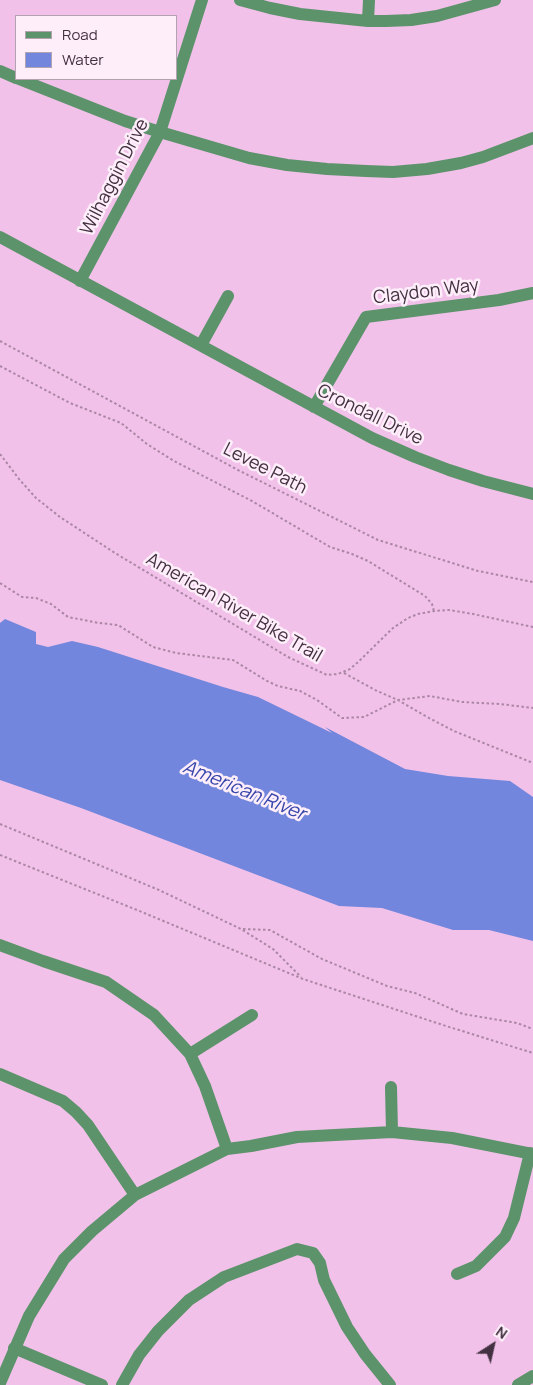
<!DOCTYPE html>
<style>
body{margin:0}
#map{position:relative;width:533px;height:1385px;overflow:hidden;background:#f1c1e9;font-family:Manrope,sans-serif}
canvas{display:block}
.legend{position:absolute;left:15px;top:15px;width:162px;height:65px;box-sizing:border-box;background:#fdeefa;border:1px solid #b3a2b0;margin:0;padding:6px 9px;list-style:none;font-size:15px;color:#433040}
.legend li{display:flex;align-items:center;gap:10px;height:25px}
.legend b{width:25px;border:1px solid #b3a2b0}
.north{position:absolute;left:468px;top:1320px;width:50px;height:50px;-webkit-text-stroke:4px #fdeefa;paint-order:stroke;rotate:35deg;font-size:14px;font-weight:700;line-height:20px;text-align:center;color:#433040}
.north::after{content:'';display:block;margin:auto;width:18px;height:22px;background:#433040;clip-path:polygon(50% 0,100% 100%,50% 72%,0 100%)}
</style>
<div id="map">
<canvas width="533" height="1385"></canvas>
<ul class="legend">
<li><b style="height:6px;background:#5c936b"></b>Road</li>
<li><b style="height:14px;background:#7186dc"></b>Water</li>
</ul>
<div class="north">N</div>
</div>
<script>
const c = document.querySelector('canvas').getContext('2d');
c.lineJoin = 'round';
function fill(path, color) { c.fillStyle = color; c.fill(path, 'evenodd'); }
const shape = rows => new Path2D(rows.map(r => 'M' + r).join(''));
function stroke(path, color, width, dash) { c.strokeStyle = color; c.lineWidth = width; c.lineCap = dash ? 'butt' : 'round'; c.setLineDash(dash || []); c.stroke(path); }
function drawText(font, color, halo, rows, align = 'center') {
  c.font = font + ' Manrope,sans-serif'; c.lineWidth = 5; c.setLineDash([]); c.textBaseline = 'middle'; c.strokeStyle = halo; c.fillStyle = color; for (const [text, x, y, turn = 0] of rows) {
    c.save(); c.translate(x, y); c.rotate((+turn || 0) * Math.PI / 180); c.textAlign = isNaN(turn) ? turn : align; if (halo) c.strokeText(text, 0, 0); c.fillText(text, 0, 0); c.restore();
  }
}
const water = shape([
 [5,619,36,632,36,644,48,647,72,641,98,647,223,687,258,697,332,733,325,727,405,769,448,776,510,781,533,797,533,941,489,930,453,930,382,908,339,906,81,808,0,780,0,623]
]);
const path = shape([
 [0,341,238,470,378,540,478,571,533,582],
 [0,366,70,403,121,423,147,444,174,461,252,501,330,547,352,554,368,561,425,596,432,604,434,611],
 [0,454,19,479,36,498,60,517,115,553,288,657,327,675,338,674,350,669,357,663,393,628,408,618,418,614,434,611,449,610,473,614,533,627],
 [0,583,22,597,36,598,51,604,68,617,99,623,118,625,153,647,176,653,233,660,267,681,278,686,300,691,317,700,342,718,364,717,398,700,430,696,462,702,500,704,533,708],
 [344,673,377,691,398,700,427,717,454,731,533,763],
 [0,824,159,890,241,929,273,949,301,977],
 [0,855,137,910,303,979,446,1026,533,1053],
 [243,929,270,930,322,959,387,986,415,993,463,1014,517,1023,533,1029]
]);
const minor = shape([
 [240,0,270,8,300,14,368,21,386,21,411,20,437,16,495,0],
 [368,21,369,0],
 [0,71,16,78],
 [19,79,125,121,160,132,249,158,287,165,327,169,366,171,393,172,427,169,461,163,483,157,533,138],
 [0,237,372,438,415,457,449,470,483,481,533,494],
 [80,281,160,132,202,0],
 [201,345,228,296],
 [314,407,366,317,499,300,533,293],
 [0,945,43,961,106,982,154,1015,190,1054,205,1086,227,1149],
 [190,1054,252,1015],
 [0,1074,63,1101,76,1112,88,1125,135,1195],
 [391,1087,392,1132],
 [457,1274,476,1266,505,1237,514,1218,530,1153],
 [14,1348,102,1385],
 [0,1383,29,1316,64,1259,92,1231,135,1195,227,1149,251,1146,297,1137,392,1132,452,1138,533,1154],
 [122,1385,139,1355,158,1331,189,1300,224,1277,297,1249,313,1253,320,1263,324,1280,347,1327,365,1354,390,1385],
 [518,1385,533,1376]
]);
const streetNames = [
 ["Wilhaggin Drive",115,177,-63],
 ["Claydon Way",426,292,-7],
 ["Crondall Drive",370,415,26],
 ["Levee Path",265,469,27],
 ["American River Bike Trail",234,608,30]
];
const waterNames = [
 ["American River",244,791,22]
];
fill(water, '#7186dc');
stroke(path, '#ab87a5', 2, [2.5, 2.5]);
stroke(minor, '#5c936b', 12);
drawText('18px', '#433040', '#fdeefa', streetNames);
drawText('italic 19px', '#3746aa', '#fdeefa', waterNames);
</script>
